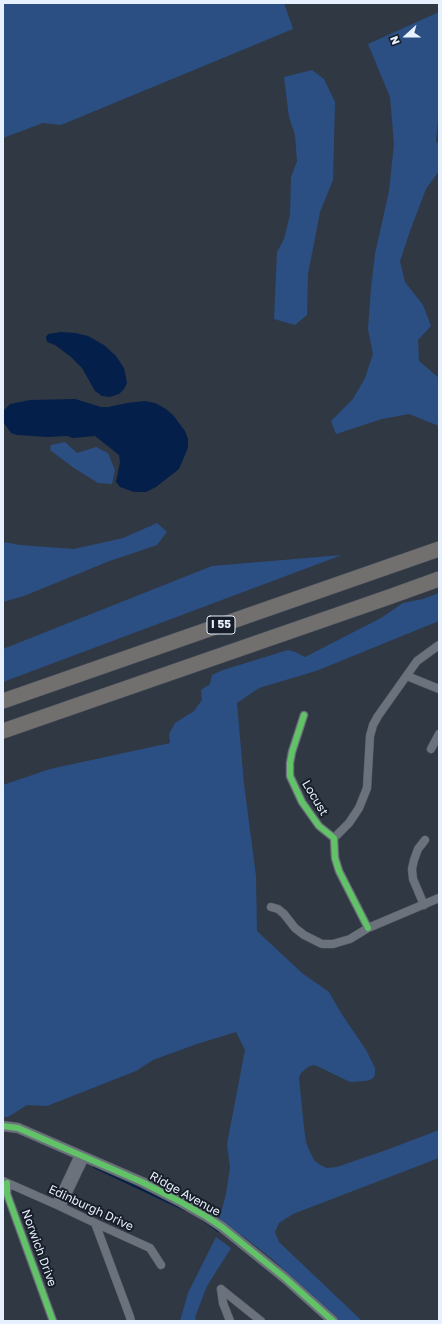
<!DOCTYPE html>
<style>
body{margin:0}
#map{position:relative;width:442px;height:1324px;overflow:hidden;background:#303844;font-family:"Golos Text",sans-serif}
canvas{display:block}
.frame{position:absolute;inset:0;border:4px solid #e7f0fe;pointer-events:none}
.north{position:absolute;left:386px;top:16px;width:40px;height:40px;-webkit-text-stroke:3px #181e28;paint-order:stroke;rotate:249deg;font-size:11px;font-weight:700;line-height:16px;text-align:center;color:#e7f0fe}
.north::after{content:'';display:block;margin:auto;width:14px;height:18px;background:#e7f0fe;clip-path:polygon(50% 0,100% 100%,50% 72%,0 100%)}
</style>
<div id="map">
<canvas width="442" height="1324"></canvas>
<div class="frame"></div>
<div class="north">N</div>
</div>
<script>
const c = document.querySelector('canvas').getContext('2d');
c.lineJoin = 'round';
function fill(path, color) { c.fillStyle = color; c.fill(path, 'evenodd'); }
const shape = rows => new Path2D(rows.map(r => 'M' + r).join(''));
function stroke(path, color, width, dash) { c.strokeStyle = color; c.lineWidth = width; c.lineCap = dash ? 'butt' : 'round'; c.setLineDash(dash || []); c.stroke(path); }
function drawText(font, color, halo, rows, align = 'center') {
  c.font = font + ' "Golos Text",sans-serif'; c.lineWidth = 4; c.setLineDash([]); c.textBaseline = 'middle'; c.strokeStyle = halo; c.fillStyle = color; for (const [text, x, y, turn = 0] of rows) {
    c.save(); c.translate(x, y); c.rotate((+turn || 0) * Math.PI / 180); c.textAlign = isNaN(turn) ? turn : align; if (halo) c.strokeText(text, 0, 0); c.fillText(text, 0, 0); c.restore();
  }
}
const green = shape([
 [3,3,284,3,293,29,61,125,43,123,3,138],
 [439,12,439,107,436,142,439,144,439,171,426,189,410,231,400,261,405,282,423,305,431,326,418,340,419,361,439,378,439,426,409,414,382,419,336,434,331,421,353,399,365,378,373,354,368,329,371,288,375,254,389,191,394,144,390,97,368,44],
 [312,70,324,79,335,102,333,180,320,212,308,274,307,315,295,325,274,319,277,252,284,239,290,215,291,177,297,161,295,135,289,117,284,77],
 [65,442,77,453,96,447,108,453,115,470,112,484,98,483,74,468,50,450,51,445],
 [157,523,167,532,157,545,107,562,24,596,3,602,3,542,20,545,74,549,123,538],
 [342,555,3,682,3,649,212,566],
 [439,593,439,621,316,671,259,688,237,703,244,784,256,876,257,931,302,973,329,992,341,1013,366,1050,375,1068,375,1075,372,1079,366,1081,350,1082,317,1066,313,1065,308,1067,301,1073,299,1078,304,1128,306,1142,310,1152,314,1160,320,1165,327,1168,337,1167,389,1149,439,1130,439,1158,293,1214,279,1223,275,1232,279,1242,362,1321,339,1321,272,1259,244,1237,219,1220,226,1194,230,1168,227,1144,245,1050,236,1032,197,1044,153,1060,136,1071,47,1106,27,1105,8,1117,3,1117,3,785,50,769,170,743,169,734,175,723,194,711,202,700,201,690,210,684,212,675,223,670,288,650,295,652,305,657,381,618,403,603,423,599],
 [216,1237,231,1248,207,1286,195,1317,196,1321,180,1321,188,1293]
]);
const water = shape([
 [61,332,76,333,88,336,104,345,116,356,124,368,126,377,127,383,124,389,119,394,110,397,102,396,95,391,82,368,71,357,55,345,47,342,46,337,48,334],
 [75,399,101,407,108,407,127,403,145,401,155,403,166,409,173,415,185,431,188,439,188,447,185,455,179,469,156,487,146,492,134,492,120,487,116,482,120,462,119,455,95,436,73,438,67,436,48,437,17,435,11,433,4,423,3,411,10,404,30,400]
]);
const stream = shape([
 [94,1167,185,1210],
 [203,1220,218,1231]
]);
const minor = shape([
 [407,676,439,689],
 [304,715,292,752,290,763,290,776,302,802,319,826,334,838,335,858,339,871,368,928],
 [431,749,439,734],
 [334,838,349,823,359,808,367,788,370,736,373,725,378,716,417,661,439,645],
 [424,905,413,879,412,869,414,860,418,849,425,840],
 [271,907,278,909,284,914,295,928,304,935,322,944,333,944,350,939,368,928,439,898],
 [3,1181,55,1204,95,1223,150,1248,161,1265],
 [7,1183,7,1194,53,1321],
 [56,1204,79,1155],
 [61,1207,85,1157],
 [95,1223,130,1317,131,1321],
 [221,1289,261,1321],
 [221,1289,223,1303,230,1321]
]);
const tertiary = shape([
 [3,1126,18,1128,142,1182,179,1201,207,1217,222,1227,285,1278,333,1321]
]);
const motorway = shape([
 [3,701,439,549],
 [3,731,389,597,439,579]
]);
const cycleway = shape([
 [304,715,292,752,290,763,290,776,302,802,319,826,334,838,335,858,339,871,368,928],
 [3,1126,18,1128,142,1182,179,1201,207,1217,222,1227,285,1278,333,1321],
 [7,1183,7,1194,53,1321]
]);
const shields = [
 [221,625,28]
];
const shieldNames = [
 ["I 55",221,625]
];
const streetNames = [
 ["Locust",315,798,59],
 ["Ridge Avenue",185,1194,29],
 ["Edinburgh Drive",91,1208,25],
 ["Norwich Drive",39,1248,70]
];
fill(green, '#2b4f82');
fill(water, '#041f49');
stroke(stream, '#041f49', 2);
stroke(minor, '#4f5660', 9);
stroke(tertiary, '#4f5660', 11);
stroke(motorway, '#4f5660', 16);
stroke(minor, '#6c727b', 8);
stroke(tertiary, '#6c727b', 10);
stroke(motorway, '#726f6f', 15);
stroke(cycleway, '#61c268', 6);
for (const [x, y, w] of shields) { const box = new Path2D(); box.roundRect(x - w / 2, y - 9, w, 18, 3); c.fillStyle = '#181e28'; c.fill(box); stroke(box, '#e7f0fe', 1); }
drawText('bold 11px', '#e7f0fe', null, shieldNames);
drawText('12px', '#e7f0fe', '#181e28', streetNames);
</script>
